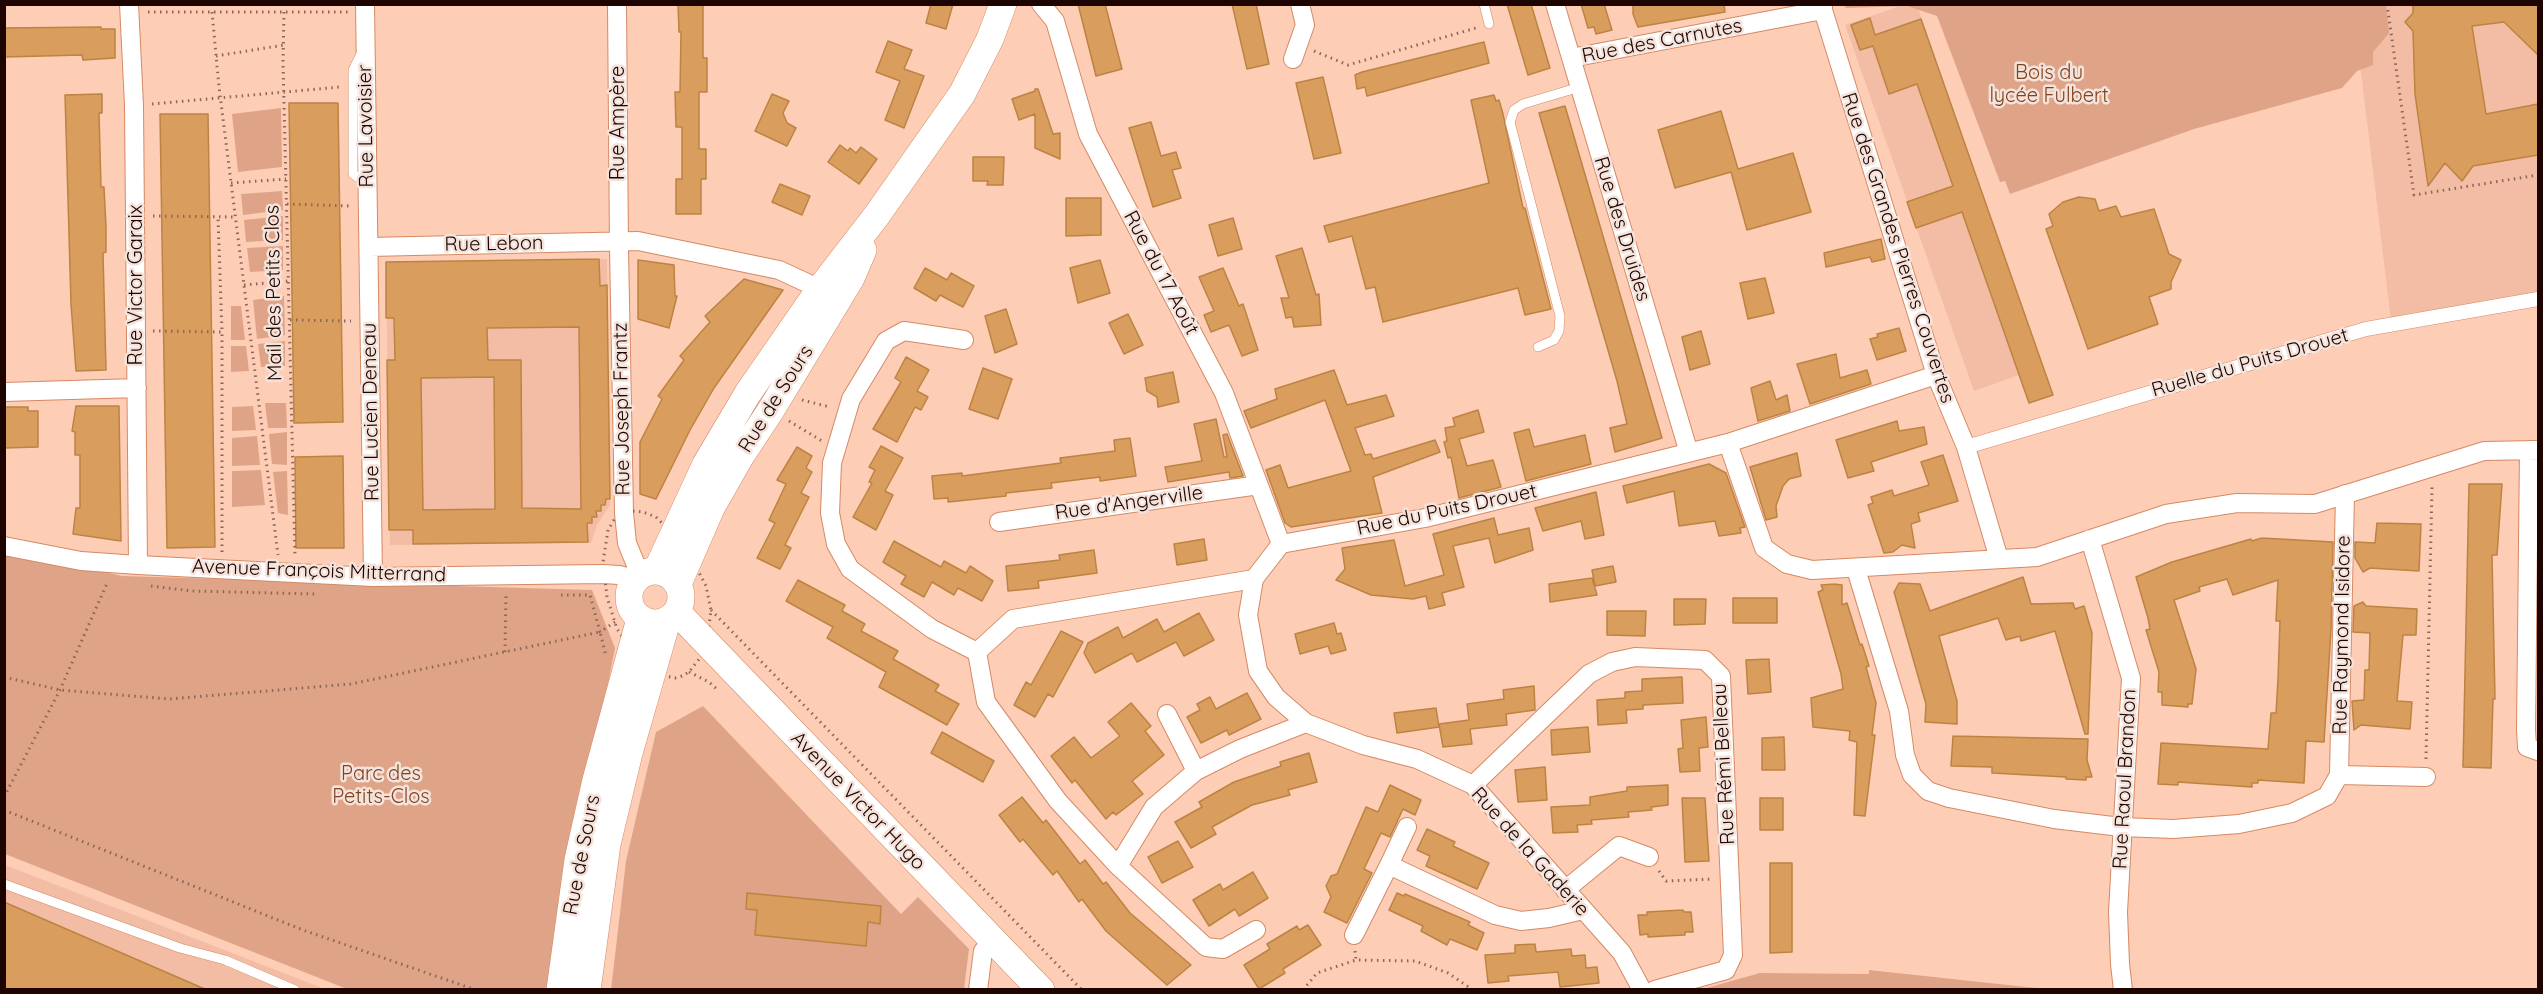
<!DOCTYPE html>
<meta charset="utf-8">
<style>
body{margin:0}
#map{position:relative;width:2543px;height:994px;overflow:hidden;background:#fecdb6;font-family:Quicksand,sans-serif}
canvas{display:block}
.frame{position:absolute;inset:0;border:6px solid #1e0400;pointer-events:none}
</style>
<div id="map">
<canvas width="2543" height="994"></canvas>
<div class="frame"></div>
</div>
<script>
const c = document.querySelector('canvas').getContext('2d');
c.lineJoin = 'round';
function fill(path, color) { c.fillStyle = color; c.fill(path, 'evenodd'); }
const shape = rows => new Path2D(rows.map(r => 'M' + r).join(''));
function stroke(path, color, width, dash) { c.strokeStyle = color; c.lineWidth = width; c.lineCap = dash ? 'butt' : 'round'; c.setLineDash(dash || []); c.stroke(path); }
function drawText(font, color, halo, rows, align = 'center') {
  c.font = font + ' Quicksand,sans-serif'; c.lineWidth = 5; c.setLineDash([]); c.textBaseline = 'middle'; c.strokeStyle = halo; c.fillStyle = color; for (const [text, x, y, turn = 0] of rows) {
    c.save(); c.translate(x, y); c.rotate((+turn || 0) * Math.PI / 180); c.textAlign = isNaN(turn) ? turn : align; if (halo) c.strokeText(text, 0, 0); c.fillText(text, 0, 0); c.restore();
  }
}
const built = shape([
 [1903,5,1917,5,2053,395,2029,403,2019,375,1974,391,1845,25],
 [2353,5,2538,5,2538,294,2391,321],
 [607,259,610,505,597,525,591,543,390,545,386,262],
 [5,865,325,989,5,989]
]);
const green = shape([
 [1847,4,2386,5,2389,33,2373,52,2373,65,2357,71,2342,88,2194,129,2010,194,2005,181,2000,182,1937,16,1907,6,1845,8],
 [281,108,282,167,238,172,232,114],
 [282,191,283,210,243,215,241,194],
 [283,216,283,240,246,242,244,220],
 [283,246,283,270,250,272,247,248],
 [284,296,285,335,257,339,253,300],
 [231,306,241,306,245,340,231,340],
 [285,341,285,366,261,367,258,344],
 [231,346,246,346,249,371,231,372],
 [265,403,286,403,287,428,268,428],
 [253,406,256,430,232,431,232,407],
 [287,432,287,465,272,464,269,434],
 [257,436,260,465,232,466,232,438],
 [261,470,265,505,232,507,232,471],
 [287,471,288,515,278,513,273,472],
 [5,549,122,576,592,590,615,648,548,989,347,989,5,854],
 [703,706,901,914,918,897,969,949,964,989,611,990,626,861,656,732],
 [1869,970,2045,989,1703,989,1760,973,1869,974]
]);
const building = shape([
 [678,4,703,4,703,58,707,58,707,92,699,92,699,149,706,149,706,179,701,179,701,214,676,214,676,179,682,179,682,127,676,127,675,92,680,92,681,32,679,32,678,4],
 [931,4,953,4,946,29,926,23,931,4],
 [1078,4,1105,4,1122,69,1096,76,1078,4],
 [1232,4,1256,4,1269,64,1247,69,1232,4],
 [1507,4,1531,4,1550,68,1528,75,1507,4],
 [1581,4,1604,4,1612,30,1596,34,1594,27,1588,28,1581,4],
 [1633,4,1724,4,1725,12,1638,27,1633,14,1633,4],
 [2413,4,2538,4,2538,55,2504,22,2472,26,2486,114,2538,104,2538,155,2473,166,2462,181,2445,163,2428,186,2415,94,2413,31,2405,22,2413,13,2413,4],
 [1870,18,1875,35,1921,19,2053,395,2029,403,1962,212,1916,228,1907,202,1953,186,1917,84,1889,94,1873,46,1860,50,1851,25,1870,18],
 [101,27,101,29,115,29,115,58,83,60,82,55,4,57,4,28,101,27],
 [888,41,912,50,904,69,924,76,904,128,885,120,900,81,876,72,888,41],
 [1484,42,1489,63,1367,96,1365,87,1357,89,1355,75,1362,72,1484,42],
 [1323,77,1341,153,1314,159,1296,83,1323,77],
 [1035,89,1038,89,1053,134,1060,133,1060,159,1035,148,1035,114,1019,120,1012,99,1035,91,1035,89],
 [102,94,102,113,99,113,101,187,104,187,106,227,106,252,103,253,106,370,76,371,71,304,65,95,102,94],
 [772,94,789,101,783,113,787,123,796,128,787,146,755,131,772,94],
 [1494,95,1496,101,1499,100,1503,114,1523,208,1525,208,1551,309,1525,315,1518,288,1383,322,1375,287,1366,289,1352,236,1329,242,1324,226,1489,183,1471,100,1494,95],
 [289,103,338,103,343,422,294,423,289,103],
 [1565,106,1662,438,1615,452,1610,428,1627,424,1617,381,1539,113,1565,106],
 [1721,111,1738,169,1793,153,1811,212,1747,230,1731,172,1675,188,1658,130,1721,111],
 [160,114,208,114,215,547,167,548,160,114],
 [1151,122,1161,156,1176,152,1181,168,1172,170,1181,198,1153,207,1129,128,1151,122],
 [840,145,848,151,850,148,856,153,861,147,877,159,859,184,828,162,840,145],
 [973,157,1004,157,1003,185,987,185,988,181,973,181,973,157],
 [780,184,810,196,802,215,772,202,780,184],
 [2079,197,2095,199,2099,211,2116,206,2121,217,2154,209,2169,254,2181,260,2171,282,2171,289,2149,297,2158,324,2088,349,2046,229,2053,226,2049,214,2063,202,2079,197],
 [1066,198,1101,198,1101,235,1066,236,1066,198],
 [1233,218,1242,249,1218,256,1209,225,1233,218],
 [1881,239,1885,259,1872,262,1870,257,1826,267,1824,253,1881,239],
 [1302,248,1316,295,1319,294,1321,325,1294,327,1292,317,1286,318,1281,298,1289,298,1276,256,1302,248],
 [599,259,600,286,607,285,610,499,606,499,605,505,601,505,601,511,596,511,597,517,592,517,592,523,587,523,588,542,413,544,413,530,389,530,387,360,395,360,394,318,386,318,386,262,599,259],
 [579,327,581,509,522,508,521,360,488,360,487,328,579,327],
 [494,377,495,509,423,510,421,378,494,377],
 [638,260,674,265,675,296,677,296,669,328,638,319,638,260],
 [1100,260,1110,293,1078,303,1070,268,1100,260],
 [925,268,947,280,951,273,974,286,963,307,940,295,936,301,914,288,925,268],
 [1223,268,1239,306,1243,304,1258,350,1242,356,1229,325,1211,332,1204,315,1214,311,1199,277,1223,268],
 [1765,278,1774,313,1748,319,1740,283,1765,278],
 [744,279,783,290,714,388,690,430,656,499,640,494,640,442,662,399,658,396,684,360,680,356,710,322,705,316,744,279],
 [1006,309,1017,344,995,353,985,316,1006,309],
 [1128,314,1143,345,1124,354,1109,323,1128,314],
 [1899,328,1906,351,1877,360,1870,339,1878,337,1877,334,1899,328],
 [1701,331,1710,364,1690,370,1682,337,1701,331],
 [1836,354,1840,378,1867,370,1871,384,1810,404,1797,364,1836,354],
 [906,357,929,370,917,391,928,397,921,410,915,407,897,442,873,429,901,382,895,378,906,357],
 [983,368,1012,379,998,419,969,409,983,368],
 [1334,370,1347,405,1386,395,1394,416,1355,428,1365,455,1371,454,1373,459,1435,440,1440,452,1373,477,1382,513,1291,527,1285,523,1266,470,1280,465,1288,488,1351,471,1325,400,1251,428,1244,411,1277,399,1275,389,1334,370],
 [1173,372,1179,402,1158,407,1157,397,1147,391,1145,378,1173,372],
 [1770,381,1776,400,1787,395,1790,411,1758,421,1751,388,1770,381],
 [76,406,119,406,121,541,73,534,76,508,80,508,80,455,75,455,75,432,72,431,76,406],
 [4,407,28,407,28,411,38,411,38,447,4,448,4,407],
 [1478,410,1484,432,1459,439,1467,466,1493,460,1501,487,1459,498,1451,457,1448,458,1444,442,1447,441,1445,428,1455,426,1453,418,1478,410],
 [1216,419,1224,457,1227,457,1223,435,1227,434,1243,476,1230,478,1229,472,1168,482,1165,467,1202,461,1194,424,1216,419],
 [1897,421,1899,431,1924,427,1927,444,1871,462,1874,471,1848,478,1836,440,1897,421],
 [1529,429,1534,447,1585,435,1591,464,1526,481,1514,433,1529,429],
 [1130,438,1136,476,1100,481,1100,477,1051,483,1052,488,1006,493,1006,496,948,502,948,498,934,499,932,476,962,473,962,476,1061,463,1060,458,1115,451,1114,440,1130,438],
 [881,446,903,458,885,491,893,495,876,530,853,517,872,483,869,482,875,470,869,467,881,446],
 [797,447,812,456,806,468,812,472,801,493,809,497,785,545,791,548,780,569,757,558,775,523,769,520,786,484,777,480,797,447],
 [1797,453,1801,476,1789,479,1783,486,1776,506,1777,517,1766,520,1750,467,1797,453],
 [1943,455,1958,501,1918,513,1920,521,1911,524,1915,548,1902,545,1893,552,1884,553,1868,505,1873,503,1871,497,1892,490,1894,496,1929,485,1921,462,1943,455],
 [343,456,344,548,296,548,295,457,343,456],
 [1709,464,1726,473,1745,527,1740,528,1741,533,1719,536,1715,521,1679,526,1674,491,1627,503,1623,486,1709,464],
 [2469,484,2502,484,2497,555,2492,555,2495,699,2493,699,2491,768,2463,767,2469,484],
 [1596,492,1604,535,1585,539,1581,521,1543,531,1535,508,1596,492],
 [1494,518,1498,535,1529,528,1533,550,1495,563,1489,538,1453,546,1464,587,1442,593,1445,605,1429,609,1426,596,1413,599,1371,595,1336,580,1345,569,1342,548,1394,540,1405,586,1444,575,1433,534,1494,518],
 [2377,523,2421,524,2419,571,2370,568,2363,572,2355,558,2355,542,2375,543,2377,523],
 [2262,538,2333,542,2331,630,2324,742,2306,741,2304,783,2258,780,2258,783,2252,783,2252,787,2178,782,2178,785,2158,784,2161,743,2268,749,2271,713,2276,713,2278,679,2280,621,2276,621,2278,580,2233,595,2227,579,2199,587,2200,591,2174,600,2196,669,2192,704,2188,704,2188,707,2162,705,2162,692,2158,692,2159,672,2146,630,2150,629,2148,618,2136,577,2172,562,2251,539,2252,541,2262,538],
 [1204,539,1207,560,1177,565,1174,544,1204,539],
 [894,541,941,567,944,561,966,573,970,566,993,581,982,601,958,588,954,595,932,582,924,597,901,584,906,576,883,562,894,541],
 [1094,550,1097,573,1038,581,1039,588,1008,591,1006,566,1060,560,1059,555,1094,550],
 [1613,566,1616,582,1595,586,1592,570,1613,566],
 [2023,577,2031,604,2073,603,2075,609,2084,606,2092,633,2088,734,2085,734,2055,631,2021,641,2020,636,2006,640,1998,618,1939,636,1957,701,1957,724,1925,722,1926,704,1894,592,1899,583,1920,584,1930,611,2023,577],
 [1592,578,1597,595,1550,602,1549,584,1592,578],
 [798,580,845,605,842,611,865,624,861,631,898,651,893,659,939,685,935,691,959,704,947,725,879,687,886,672,827,638,833,627,786,601,798,580],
 [1834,584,1842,585,1842,605,1847,603,1860,645,1862,644,1869,666,1866,667,1876,703,1872,735,1875,735,1865,816,1854,815,1857,742,1849,740,1850,731,1813,727,1811,698,1843,689,1841,674,1818,592,1823,590,1821,585,1834,584],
 [1733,598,1777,598,1777,623,1733,623,1733,598],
 [1674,599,1706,599,1705,624,1674,625,1674,599],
 [2363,602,2366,606,2417,609,2416,635,2403,635,2397,701,2412,702,2410,729,2361,725,2354,730,2352,701,2364,700,2365,670,2369,670,2370,633,2353,632,2354,606,2363,602],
 [1607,611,1646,611,1645,636,1607,635,1607,611],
 [1199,613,1214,640,1184,656,1176,642,1137,662,1132,653,1095,673,1084,653,1088,643,1118,627,1123,638,1157,619,1164,632,1199,613],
 [1334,623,1337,634,1341,633,1346,650,1331,654,1328,646,1300,654,1295,634,1334,623],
 [1061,631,1083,642,1053,697,1048,694,1035,717,1014,705,1026,682,1031,685,1061,631],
 [1769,659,1771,692,1748,694,1746,660,1769,659],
 [1682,677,1683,703,1643,705,1643,709,1626,710,1627,723,1598,725,1597,700,1625,698,1625,692,1642,691,1642,679,1682,677],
 [1534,686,1535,710,1506,714,1507,725,1470,729,1472,744,1443,747,1439,724,1469,720,1467,704,1504,699,1503,690,1534,686],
 [1247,693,1261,719,1229,735,1227,730,1201,743,1187,717,1200,710,1197,704,1210,697,1216,709,1247,693],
 [1131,703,1151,726,1145,731,1164,755,1132,781,1143,794,1116,815,1113,812,1106,819,1075,780,1072,783,1051,756,1074,737,1091,758,1120,736,1108,722,1131,703],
 [1436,708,1439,727,1397,733,1394,713,1436,708],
 [1706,717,1708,747,1699,748,1700,771,1680,772,1678,749,1683,748,1681,720,1706,717],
 [1588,727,1590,752,1552,755,1551,730,1588,727],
 [942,732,994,761,983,782,931,753,942,732],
 [1953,736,2088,739,2087,760,2092,777,2086,777,2086,780,2066,779,2066,777,1992,773,1992,767,1951,766,1953,736],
 [1784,737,1785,770,1762,770,1762,738,1784,737],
 [1309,753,1317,782,1288,790,1290,795,1252,805,1212,827,1216,834,1191,848,1175,822,1202,807,1199,802,1234,782,1281,766,1280,762,1309,753],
 [1545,767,1547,800,1518,802,1515,770,1545,767],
 [1390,785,1421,800,1415,815,1403,809,1390,837,1381,833,1364,869,1372,873,1347,923,1324,912,1331,897,1326,886,1331,876,1337,874,1366,807,1378,812,1390,785],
 [1668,785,1668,805,1651,807,1652,810,1628,812,1629,817,1591,820,1592,824,1577,825,1578,832,1553,833,1551,807,1590,805,1590,797,1627,791,1627,787,1668,785],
 [1022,797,1043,823,1046,820,1080,864,1085,860,1103,884,1106,882,1130,913,1191,965,1167,985,1106,931,1082,899,1079,902,1057,871,1053,875,1023,839,1020,842,999,815,1022,797],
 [1682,798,1705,798,1709,861,1685,862,1682,798],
 [1760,798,1783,798,1783,830,1760,830,1760,798],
 [1427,829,1455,842,1453,846,1489,863,1477,889,1426,866,1430,856,1417,850,1427,829],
 [1178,841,1193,867,1162,883,1148,857,1178,841],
 [1770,863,1792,863,1792,952,1770,953,1770,863],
 [1253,872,1268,898,1239,916,1235,909,1209,926,1193,900,1220,884,1223,890,1253,872],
 [747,893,881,906,880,924,868,922,866,946,755,935,757,910,746,909,747,893],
 [1397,893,1404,896,1405,894,1470,922,1468,925,1484,933,1477,950,1450,939,1447,945,1421,931,1423,926,1389,910,1397,893],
 [4,902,207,990,4,990,4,902],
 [1683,910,1684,912,1691,912,1693,932,1685,932,1685,935,1665,936,1648,937,1648,934,1640,935,1638,915,1647,915,1647,912,1683,910],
 [1308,925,1321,945,1283,969,1285,973,1259,989,1244,965,1270,949,1267,944,1297,926,1299,930,1308,925],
 [1535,944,1536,952,1571,949,1572,956,1585,955,1586,968,1597,967,1599,983,1560,987,1558,972,1508,976,1509,981,1488,983,1485,955,1515,953,1515,945,1535,944]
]);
const path = shape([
 [2387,4,2414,195,2538,175],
 [148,12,348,12],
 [212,12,219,87,278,555],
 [284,12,283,62,295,556],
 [1314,51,1348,65,1476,28],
 [216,56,284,45],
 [152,104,340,87],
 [231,183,286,179],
 [287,204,351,206],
 [153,216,236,217],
 [244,285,289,281],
 [290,320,351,321],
 [153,331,222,332,218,217],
 [802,400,830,407],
 [789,421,822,441],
 [633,511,643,512,656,517,673,534,690,555,706,586,711,610,707,642,700,658,689,672,682,676,675,678,665,676,652,671,641,662,617,629,607,597,603,562,608,530,614,520,624,513,633,511],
 [222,552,222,332],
 [151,586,192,591,315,594],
 [561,595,590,595,600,632,615,622],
 [711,610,1082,990],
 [505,652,506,594],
 [689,672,709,682,718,690],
 [4,677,60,690,169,699,351,684,600,632,606,656],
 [2426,759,2432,487],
 [4,797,60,690,108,581],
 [4,810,303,930,476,990],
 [1659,871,1666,881,1713,879],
 [1355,951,1356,960,1415,961,1448,973,1473,990],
 [1303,990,1317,973,1356,960]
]);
const service = shape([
 [1484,4,1489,24],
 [361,54,353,70,353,174,366,183],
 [1538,347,1554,340,1559,331,1560,316,1510,122,1514,110,1523,104,1580,87],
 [4,884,180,948,225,960,295,990]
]);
const pedestrian = shape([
 [1966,447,2366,329,2538,299]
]);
const minor = shape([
 [129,4,134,105,138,565],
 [365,4,373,577],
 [617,4,619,249,624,513,627,543,640,575],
 [1041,4,1055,21,1088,134,1224,393,1281,544],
 [1555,4,1689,453],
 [1823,4,1823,10,1936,375,1966,447,1999,559],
 [1571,58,1823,10],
 [1293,59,1305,25,1300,4],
 [369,247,638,241,779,270,820,289],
 [964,340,904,331,886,341,851,399,832,463,830,513,836,544,850,569,932,629,977,652,986,702,1058,801,1118,866,1206,947,1223,949,1256,930],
 [4,392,137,388],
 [1728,443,1764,548,1787,564,1812,570,2037,557,2166,514,2237,503,2315,504,2484,451,2538,450],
 [2529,450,2526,730,2527,747,2538,751],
 [999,522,1259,485],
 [2090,539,2131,678,2118,912,2120,964,2123,990],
 [4,546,81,561,138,565,373,577,603,574,619,575,635,579],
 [1856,569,1899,711,1905,755,1912,775,1928,791,1949,798,2054,819,2121,827,2173,829,2239,824,2292,813,2327,796,2339,775,2426,777],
 [1254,579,1248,615,1258,671,1276,697,1306,723,1363,745,1417,759,1473,785,1622,953,1642,990],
 [977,652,1013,619,1254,579,1281,544,1425,518,1728,443,1936,375],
 [1167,714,1196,771],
 [2339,775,2345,494],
 [1473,785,1589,674,1612,662,1635,657,1705,660,1721,676,1733,955,1726,970,1655,990],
 [1389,865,1407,827],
 [1118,866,1154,807,1196,771,1240,749,1306,723],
 [1565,890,1619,846,1649,857],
 [1354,935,1389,865,1495,915,1521,921,1549,918,1583,910],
 [978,990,983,951,993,941]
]);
const secondary = shape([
 [657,570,706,464,748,393,820,289,877,215,962,94,990,39,1003,4],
 '629 597a26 26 0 1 1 52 0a26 26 0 1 1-52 0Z',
 [678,584,711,508,740,457,771,410,851,278,863,250],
 [677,612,1041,990],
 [560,990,578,860,596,780,640,619],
 [587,990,607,844,629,753,667,621]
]);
const streetNames = [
 ["Rue des Carnutes",1662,41,-11],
 ["Rue Ampère",618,123,-90],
 ["Rue Lavoisier",366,126,-91],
 ["Rue des Druides",1622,229,73],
 ["Rue Lebon",494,244,-1],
 ["Rue des Grandes Pierres Couvertes",1898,248,72],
 ["Rue du 17 Août",1161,273,62],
 ["Rue Victor Garaix",136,285,-90],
 ["Mail des Petits Clos",274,293,-91],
 ["Ruelle du Puits Drouet",2250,363,-16],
 ["Rue de Sours",776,399,-58],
 ["Rue Joseph Frantz",622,409,-91],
 ["Rue Lucien Deneau",371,412,-91],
 ["Rue d'Angerville",1129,503,-8],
 ["Rue du Puits Drouet",1447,510,-12],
 ["Avenue François Mitterrand",319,571,2],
 ["Rue Raymond Isidore",2342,635,-89],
 ["Rue Rémi Belleau",1724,764,-93],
 ["Rue Raoul Brandon",2125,779,-87],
 ["Avenue Victor Hugo",858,801,46],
 ["Rue de la Gaderie",1530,852,48],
 ["Rue de Sours",582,855,-79]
];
const parkNames = [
 ["Bois du",2049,73],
 ["lycée Fulbert",2049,96],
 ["Parc des",381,774],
 ["Petits-Clos",381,797]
];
fill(built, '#f2bda4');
fill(green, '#dfa487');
fill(building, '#d99e5e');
stroke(building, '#bc8343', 1.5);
stroke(service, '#d68963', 10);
stroke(pedestrian, '#d68963', 15);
stroke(minor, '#d68963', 20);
stroke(secondary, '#d68963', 28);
stroke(path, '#8b6659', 3, [1.5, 4.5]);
stroke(service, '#fff', 9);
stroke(pedestrian, '#fff', 14);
stroke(minor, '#fff', 18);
stroke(secondary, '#fff', 27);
drawText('20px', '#1e0400', '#f4e3db', streetNames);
drawText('20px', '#804221', '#f4e3db', parkNames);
</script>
